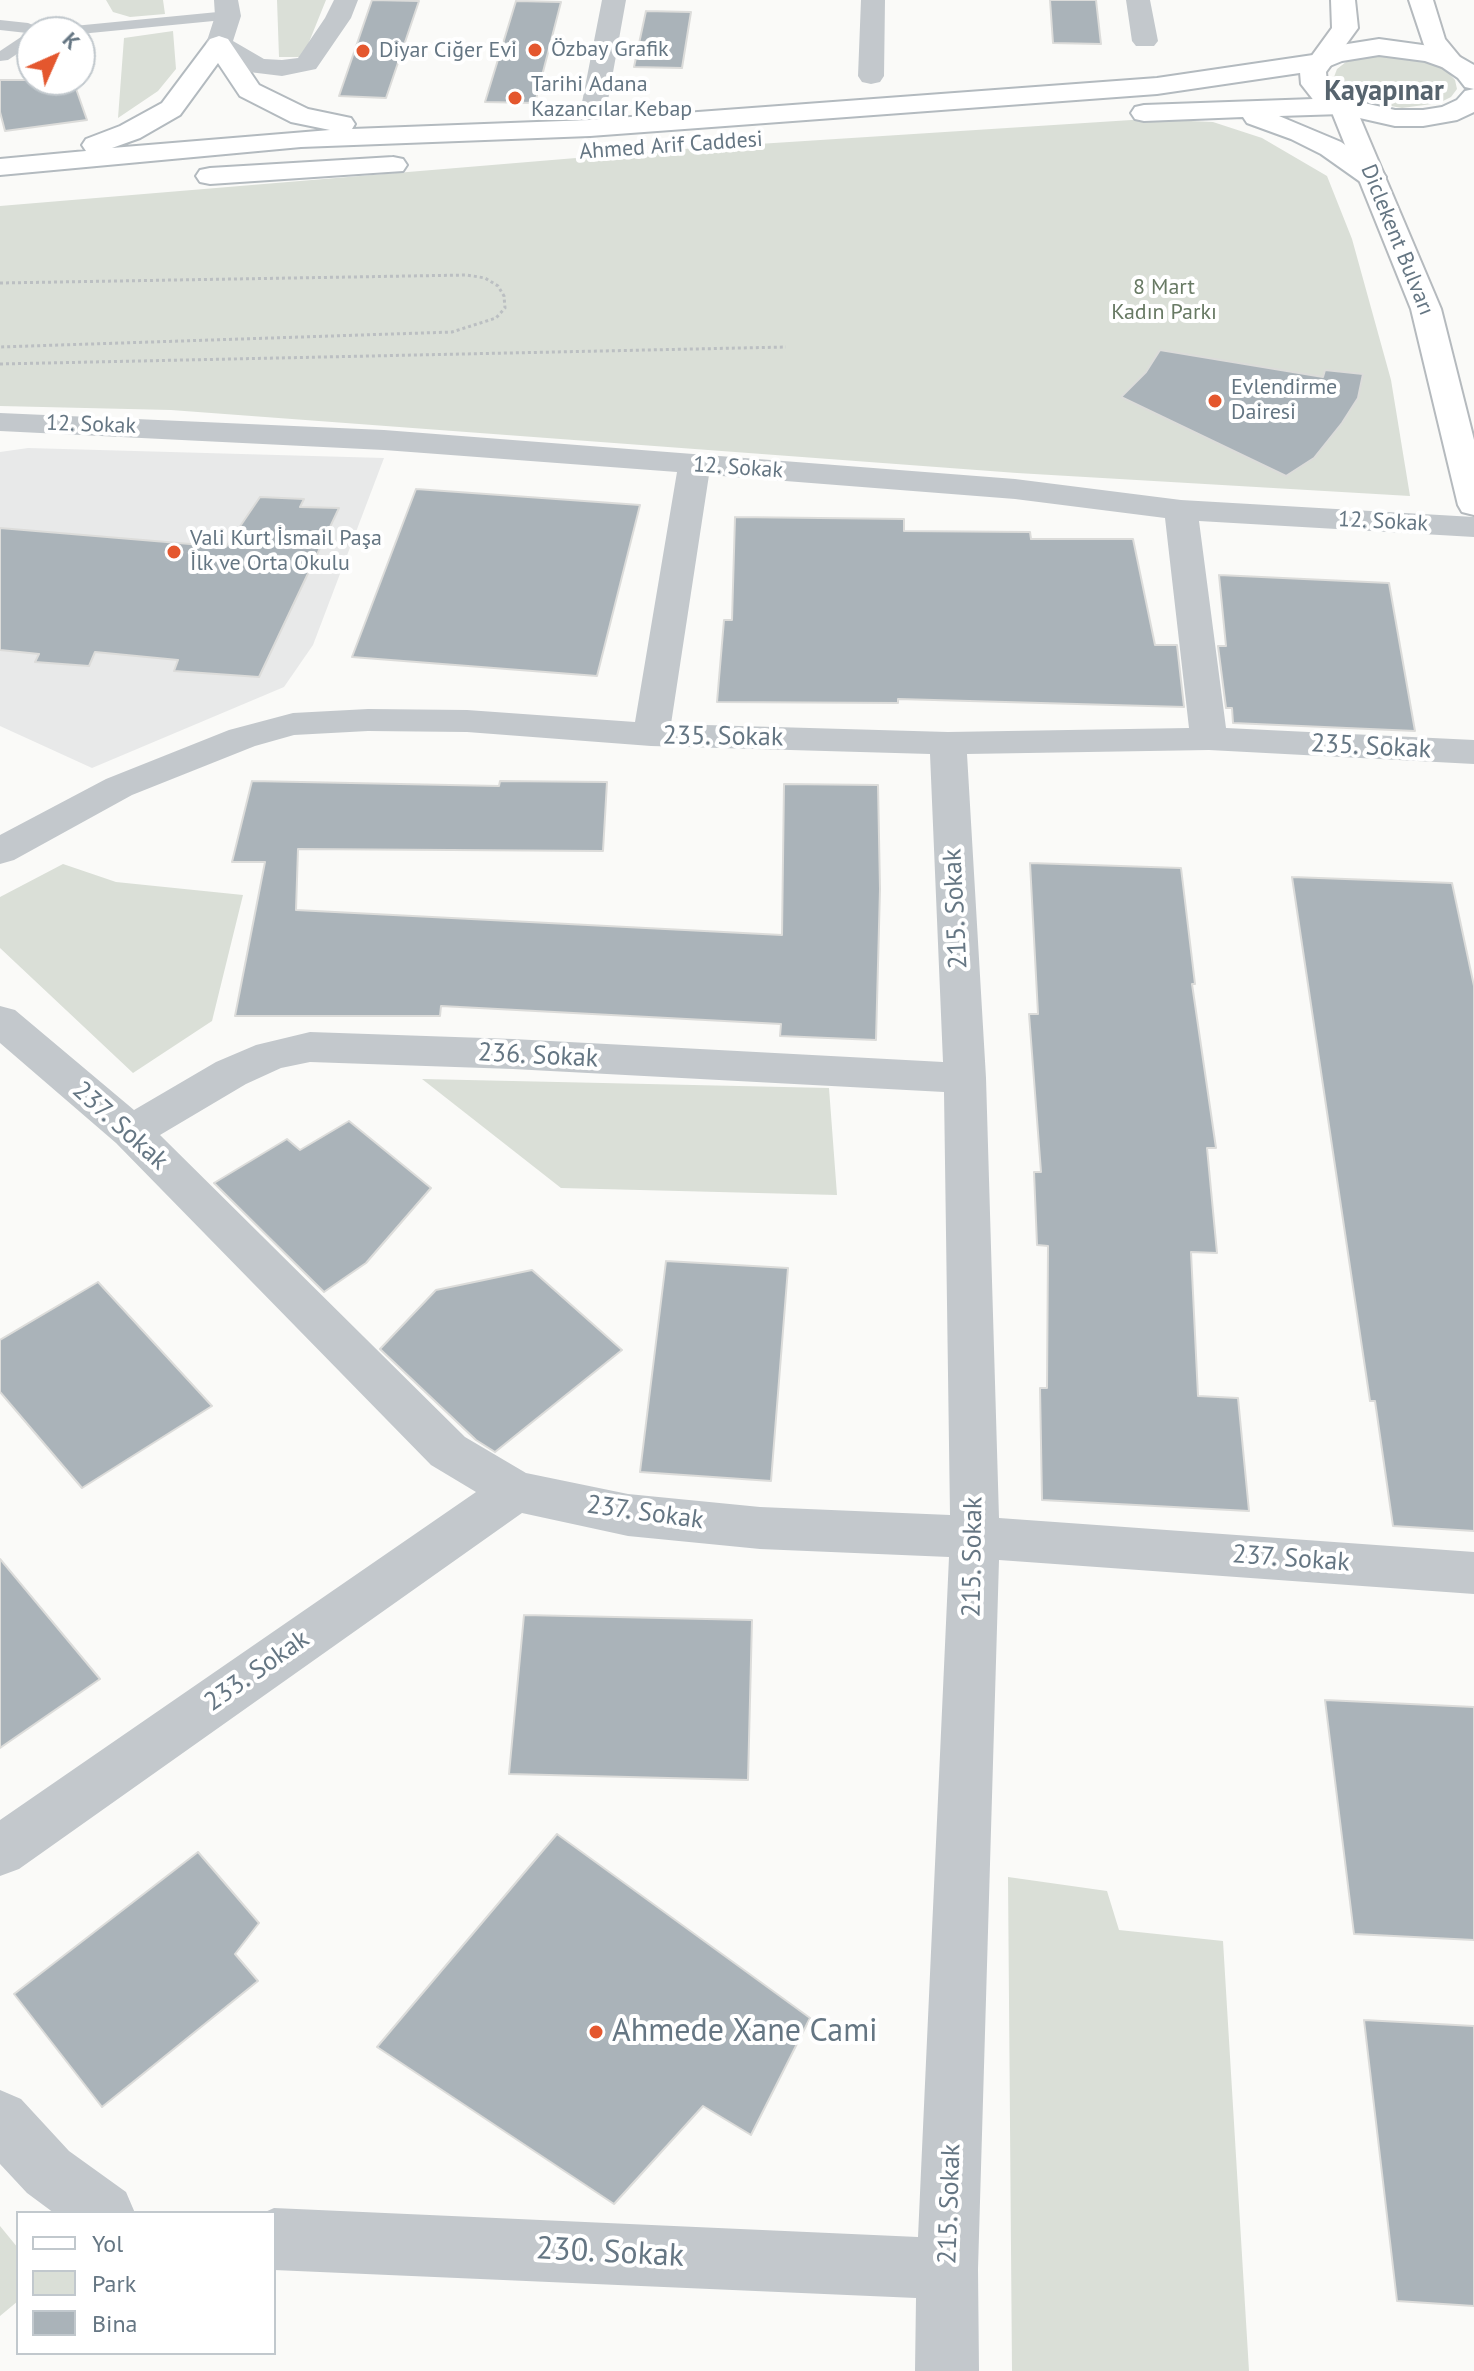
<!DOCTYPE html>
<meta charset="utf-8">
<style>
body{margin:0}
#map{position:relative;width:1474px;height:2371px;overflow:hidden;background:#fafaf8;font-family:"PT Sans",sans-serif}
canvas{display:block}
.legend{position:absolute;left:16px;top:2211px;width:260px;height:144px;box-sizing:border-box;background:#fff;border:2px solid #c1c8cd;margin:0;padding:10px 14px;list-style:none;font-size:24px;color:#657683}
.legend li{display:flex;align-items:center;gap:16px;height:40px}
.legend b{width:40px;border:2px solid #c1c8cd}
.north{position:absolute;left:16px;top:16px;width:80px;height:80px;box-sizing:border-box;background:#fff;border:2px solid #c1c8cd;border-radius:50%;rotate:45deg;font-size:22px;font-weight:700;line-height:32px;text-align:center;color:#657683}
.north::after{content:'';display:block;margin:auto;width:28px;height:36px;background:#e4572e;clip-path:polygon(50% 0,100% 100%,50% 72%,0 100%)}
</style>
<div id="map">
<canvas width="1474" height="2371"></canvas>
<ul class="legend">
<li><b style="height:10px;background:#fff"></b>Yol</li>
<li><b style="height:22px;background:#dadfd7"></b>Park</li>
<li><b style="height:22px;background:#aab3b9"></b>Bina</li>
</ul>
<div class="north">K</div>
</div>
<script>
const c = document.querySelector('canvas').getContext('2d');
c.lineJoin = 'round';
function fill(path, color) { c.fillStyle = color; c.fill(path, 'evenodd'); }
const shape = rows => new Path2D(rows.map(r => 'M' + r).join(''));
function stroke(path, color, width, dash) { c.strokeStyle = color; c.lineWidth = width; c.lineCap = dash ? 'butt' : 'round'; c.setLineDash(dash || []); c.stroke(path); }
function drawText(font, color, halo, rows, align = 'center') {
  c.font = font + ' "PT Sans",sans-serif'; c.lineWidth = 8; c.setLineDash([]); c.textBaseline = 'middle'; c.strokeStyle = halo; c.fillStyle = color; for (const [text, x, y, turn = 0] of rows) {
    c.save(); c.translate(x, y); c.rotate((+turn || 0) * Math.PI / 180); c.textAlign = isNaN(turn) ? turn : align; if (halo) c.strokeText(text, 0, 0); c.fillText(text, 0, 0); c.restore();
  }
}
const built = shape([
 [28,448,384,458,313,645,284,687,92,768,0,726,0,452]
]);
const green = shape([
 [106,0,163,0,165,14,130,17,113,12],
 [277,0,326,0,303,57,279,57],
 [173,31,176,69,158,91,118,118,124,38],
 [1377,55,1416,58,1434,64,1447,71,1455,80,1457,89,1451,97,1439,103,1402,108,1363,101,1338,86,1334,77,1337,69,1346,62],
 [1147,119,1213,122,1262,138,1327,176,1352,239,1391,380,1410,496,1017,473,171,410,0,406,0,206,696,148],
 [63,864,116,882,243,895,212,1021,133,1073,0,948,0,897],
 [422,1079,829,1088,837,1195,561,1188],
 [1008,1877,1107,1891,1119,1930,1223,1941,1249,2371,1012,2371],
 [0,2226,18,2248,18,2301,0,2316]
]);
const building = shape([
 [372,0,419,1,386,98,339,96,372,0],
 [1050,0,1096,0,1101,44,1053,43,1050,0],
 [516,1,561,2,535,103,485,102,516,1],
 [646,11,691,12,682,68,634,67,646,11],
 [0,80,73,80,87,120,5,131,0,112,0,80],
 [1160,350,1323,377,1325,370,1363,374,1358,398,1342,423,1314,458,1286,476,1121,397,1146,372,1160,350],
 [416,489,640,505,597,676,352,657,416,489],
 [260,497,304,499,300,507,339,508,259,677,174,671,178,660,95,652,89,666,35,662,39,654,0,650,0,528,226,547,260,497],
 [735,517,904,519,904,531,1030,532,1031,539,1133,539,1155,645,1177,645,1184,707,898,699,898,703,717,702,724,620,732,620,735,517],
 [1219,575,1389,583,1415,731,1233,723,1232,708,1226,708,1218,646,1226,646,1219,575],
 [252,781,499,786,500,781,607,782,603,851,298,849,296,910,782,935,784,784,878,785,880,889,876,1040,780,1036,781,1024,441,1006,440,1016,235,1016,265,862,232,862,252,781],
 [1030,863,1181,868,1195,984,1192,984,1216,1148,1207,1148,1217,1253,1191,1252,1198,1396,1238,1398,1249,1511,1042,1500,1040,1388,1047,1388,1048,1246,1037,1245,1034,1172,1041,1172,1029,1014,1038,1014,1030,863],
 [1292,877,1452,883,1474,986,1474,1531,1393,1526,1375,1401,1370,1401,1292,877],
 [349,1121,431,1188,366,1263,324,1292,214,1183,287,1139,300,1150,349,1121],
 [666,1261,788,1268,771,1481,640,1472,666,1261],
 [532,1270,622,1350,495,1452,476,1440,380,1349,436,1290,532,1270],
 [98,1282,212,1406,82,1488,0,1392,0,1340,98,1282],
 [0,1559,100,1679,0,1748,0,1559],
 [524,1615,752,1620,748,1780,509,1774,524,1615],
 [1325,1700,1474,1707,1474,1940,1354,1934,1325,1700],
 [557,1834,810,2018,751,2135,703,2106,614,2204,377,2047,557,1834],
 [198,1852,259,1923,235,1954,258,1981,102,2107,14,1994,198,1852],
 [1364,2020,1474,2026,1474,2306,1397,2301,1364,2020]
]);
const path = shape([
 [0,283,467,275,485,278,498,286,504,296,505,308,496,318,452,332,0,347],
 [0,364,786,347]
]);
const lane = shape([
 [228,11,234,13,234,19,80,34,32,32,32,44,8,60,0,61,0,51,27,33,0,30,0,20,28,23,43,29,228,11]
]);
const street = shape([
 [214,0,238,0,241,16,233,41,264,59,282,60,298,58,325,18,334,0,358,0,351,18,316,69,282,76,249,72,210,49,206,44,215,16,214,0],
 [602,0,626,0,603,128,599,134,590,136,581,134,577,128,602,0],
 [861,0,885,0,884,76,880,82,871,84,862,82,858,76,861,0],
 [1126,0,1150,0,1158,41,1154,46,1136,46,1132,41,1126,0],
 [0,413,384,430,1015,479,1181,500,1474,517,1474,537,1199,521,1226,728,1474,740,1474,764,1209,750,967,754,986,1078,999,1518,1474,1552,1474,1594,999,1560,978,2269,979,2371,915,2371,916,2298,274,2270,274,2213,263,2213,274,2208,918,2237,949,1557,760,1549,628,1536,522,1513,19,1869,0,1876,0,1820,476,1492,431,1465,116,1143,0,1043,0,1006,15,1010,134,1110,216,1062,256,1045,310,1032,513,1039,943,1062,930,754,651,746,467,732,368,731,294,735,255,746,132,795,14,860,0,864,0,835,106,779,229,730,293,713,368,709,467,710,635,722,677,472,384,450,0,431,0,413],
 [709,475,1015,499,1165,518,1189,728,948,732,671,724,709,475],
 [310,1062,513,1069,944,1092,950,1515,760,1507,628,1494,526,1473,465,1437,160,1135,246,1084,281,1068,310,1062],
 [0,2090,21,2099,69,2151,126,2192,135,2213,54,2213,27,2193,0,2164,0,2090]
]);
const secondary = shape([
 [219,36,228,39,259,85,308,109,351,118,355,124,352,129,590,120,1157,78,1313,55,1335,46,1379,39,1430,46,1460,57,1474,65,1474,89,1465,87,1458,78,1442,67,1425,61,1379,55,1342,61,1320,70,1157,94,590,136,301,147,0,175,0,159,86,151,82,145,86,139,120,126,162,103,210,39,219,36],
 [218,63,240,96,291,122,330,130,112,148,140,138,180,115,218,63],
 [1474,89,1474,112,1457,120,1423,126,1395,126,1342,114,1279,116,1341,142,1382,171,1386,177,1382,183,1372,185,1362,183,1321,154,1291,139,1247,123,1243,117,1144,121,1135,119,1131,113,1135,107,1144,105,1342,98,1395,110,1423,110,1442,107,1457,100,1465,91,1474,89],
 [393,157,403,159,407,165,403,171,210,184,200,182,196,176,200,170,210,168,393,157]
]);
const primary = shape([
 [1331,0,1355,0,1358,28,1326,72,1327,83,1355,106,1441,309,1474,440,1474,515,1462,512,1458,505,1411,309,1331,110,1315,102,1301,84,1300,72,1332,28,1331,0],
 [1409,0,1433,0,1445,39,1464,62,1460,67,1442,67,1424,45,1409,0]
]);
const markers = [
 [535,50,8,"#e4572e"],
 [363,51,8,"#e4572e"],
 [515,98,8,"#e4572e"],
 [1215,401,8,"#e4572e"],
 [174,552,8,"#e4572e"],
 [596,2032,8,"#e4572e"]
];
const farPoinames = [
 ["Özbay Grafik",551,50],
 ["Diyar Ciğer Evi",379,51],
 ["Tarihi Adana",531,85],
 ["Kazancılar Kebap",531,110],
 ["Evlendirme",1231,388],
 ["Dairesi",1231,413],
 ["Vali Kurt İsmail Paşa",190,539],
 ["İlk ve Orta Okulu",190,564]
];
const farStreetnames = [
 ["Ahmed Arif Caddesi",671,146,-4],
 ["Diclekent Bulvarı",1397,240,68],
 ["12. Sokak",91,425,2],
 ["12. Sokak",738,468,4],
 ["12. Sokak",1383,522,3]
];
const farParknames = [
 ["8 Mart",1164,288],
 ["Kadın Parkı",1164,313]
];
const streetNames = [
 ["235. Sokak",723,737,1],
 ["235. Sokak",1371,747,3],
 ["215. Sokak",956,909,-93],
 ["236. Sokak",538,1056,3],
 ["237. Sokak",120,1126,42],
 ["237. Sokak",645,1513,8],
 ["215. Sokak",973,1557,-89],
 ["237. Sokak",1291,1559,4],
 ["233. Sokak",257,1671,-35],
 ["215. Sokak",950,2204,-88]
];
const farDistrictnames = [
 ["Kayapınar",1384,92]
];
const nearPoinames = [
 ["Ahmede Xane Cami",612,2032]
];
const nearStreetnames = [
 ["230. Sokak",610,2253,3]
];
fill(built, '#e8e9e9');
fill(green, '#dadfd7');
fill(building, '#aab3b9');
stroke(building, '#dcdcda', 2);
stroke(secondary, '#b3babf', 4);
stroke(primary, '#b5babe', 4);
stroke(path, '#bbbfc2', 3, [3, 3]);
fill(lane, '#c3c8cc');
fill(street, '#c3c8cc');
fill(secondary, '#fff');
fill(primary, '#fff');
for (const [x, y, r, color] of markers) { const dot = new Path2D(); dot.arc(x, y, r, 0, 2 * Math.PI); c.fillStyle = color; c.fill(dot); stroke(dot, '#fff', 3); }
drawText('22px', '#657683', '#fff', farPoinames, 'left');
drawText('22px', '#657683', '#fff', farStreetnames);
drawText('22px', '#687a64', '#fff', farParknames);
drawText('26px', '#657683', '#fff', streetNames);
drawText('bold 28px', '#57646e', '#fff', farDistrictnames);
drawText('32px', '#657683', '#fff', nearPoinames, 'left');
drawText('32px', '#657683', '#fff', nearStreetnames);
</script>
